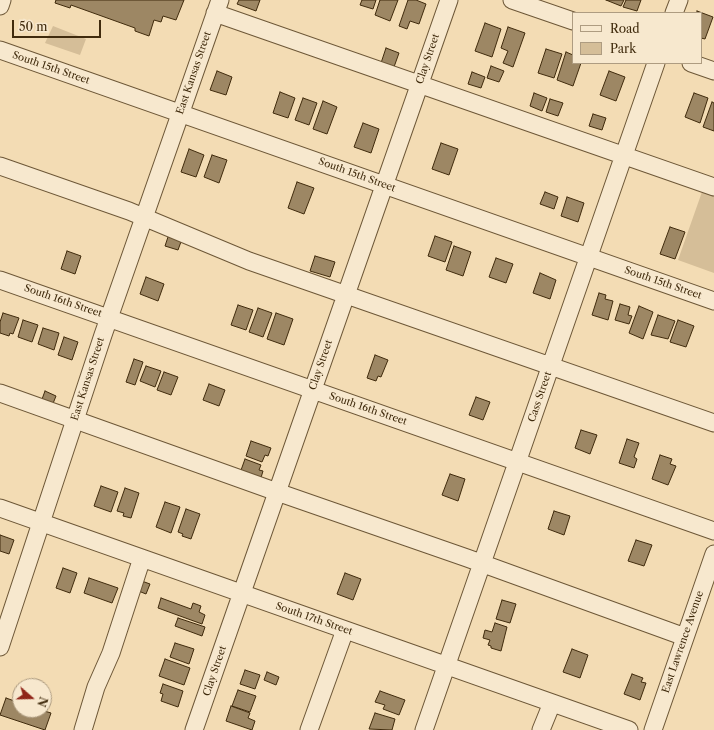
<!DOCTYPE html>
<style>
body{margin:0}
#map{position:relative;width:714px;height:730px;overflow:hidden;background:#f3dcb4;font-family:"Libre Caslon Text",serif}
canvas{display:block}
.legend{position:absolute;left:572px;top:12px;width:130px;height:52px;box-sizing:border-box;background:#f7e8ce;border:1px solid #ae9c81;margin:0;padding:5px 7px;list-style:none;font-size:12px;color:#402b0d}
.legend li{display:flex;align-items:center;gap:8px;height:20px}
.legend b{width:20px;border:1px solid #ae9c81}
.north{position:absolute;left:12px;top:678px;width:40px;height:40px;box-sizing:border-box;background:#f7e8ce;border:1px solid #ae9c81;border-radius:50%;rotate:110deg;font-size:11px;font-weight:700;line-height:16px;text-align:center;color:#402b0d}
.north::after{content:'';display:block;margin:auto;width:14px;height:18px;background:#8f2418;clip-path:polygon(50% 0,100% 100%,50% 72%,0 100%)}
.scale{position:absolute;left:12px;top:20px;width:89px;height:18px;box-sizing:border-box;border:2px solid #402b0d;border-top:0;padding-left:5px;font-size:12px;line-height:14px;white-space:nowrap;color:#402b0d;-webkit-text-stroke:3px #f7e8ce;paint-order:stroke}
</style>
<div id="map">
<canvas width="714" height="730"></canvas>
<ul class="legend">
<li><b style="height:5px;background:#f7e8ce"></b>Road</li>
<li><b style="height:11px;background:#d5be98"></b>Park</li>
</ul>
<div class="north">N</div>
<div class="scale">50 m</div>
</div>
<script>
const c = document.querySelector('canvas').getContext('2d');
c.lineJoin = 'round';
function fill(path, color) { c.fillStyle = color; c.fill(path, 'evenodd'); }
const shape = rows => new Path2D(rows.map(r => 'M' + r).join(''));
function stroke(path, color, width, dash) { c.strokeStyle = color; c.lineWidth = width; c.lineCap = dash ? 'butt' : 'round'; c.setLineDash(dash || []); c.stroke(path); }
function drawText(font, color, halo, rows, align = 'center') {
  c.font = font + ' "Libre Caslon Text",serif'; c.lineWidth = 3; c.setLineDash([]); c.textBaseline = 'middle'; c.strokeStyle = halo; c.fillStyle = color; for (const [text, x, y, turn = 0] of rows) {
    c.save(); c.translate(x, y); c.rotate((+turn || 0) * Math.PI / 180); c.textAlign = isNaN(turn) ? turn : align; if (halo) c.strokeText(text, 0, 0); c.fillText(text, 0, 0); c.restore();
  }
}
const green = shape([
 [53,26,86,39,80,55,45,43],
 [703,189,714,193,714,273,678,260]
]);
const building = shape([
 [56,0,184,0,176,20,163,16,161,22,154,20,149,36,135,31,135,28,71,5,70,8,55,3,56,0],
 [239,0,260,0,256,11,237,4,239,0],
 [362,0,376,0,373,9,360,5,362,0],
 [380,0,398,0,390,21,375,15,380,0],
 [408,0,416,0,426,4,419,24,410,21,407,29,399,26,408,0],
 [606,0,624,0,621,6,606,0],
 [626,0,641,0,637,11,623,7,626,0],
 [697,11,713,17,705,39,701,38,701,13,697,13,697,11],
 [485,23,501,29,492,57,475,51,485,23],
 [508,27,525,33,513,67,503,63,508,51,501,48,508,27],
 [386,48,399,53,394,67,381,63,386,48],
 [546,49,562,54,554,78,538,73,546,49],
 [566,52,573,55,573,63,581,63,573,86,557,80,566,52],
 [491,66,504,71,499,82,487,78,491,66],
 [217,71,232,77,226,95,210,90,217,71],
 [609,71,625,77,616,101,600,95,609,71],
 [472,72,485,77,481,88,468,84,472,72],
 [280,92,295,98,288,118,273,113,280,92],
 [534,93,547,98,542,111,530,106,534,93],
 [694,93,708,98,700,123,685,117,694,93],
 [303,98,317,103,309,125,295,120,303,98],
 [550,99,563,103,558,116,546,112,550,99],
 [323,101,337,107,327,134,313,129,323,101],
 [712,102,714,103,714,131,703,127,712,102],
 [593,114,606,118,602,130,589,126,593,114],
 [363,123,379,129,371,153,354,147,363,123],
 [441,143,458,149,449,175,432,169,441,143],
 [189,149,204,155,196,177,181,172,189,149],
 [212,155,227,160,219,183,204,177,212,155],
 [297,182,314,188,304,214,288,208,297,182],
 [545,192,558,197,554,209,540,204,545,192],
 [567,197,584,203,578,222,561,216,567,197],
 [670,227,685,232,675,259,660,254,670,227],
 [169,234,182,239,178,250,165,246,169,234],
 [435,236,452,242,445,262,428,256,435,236],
 [454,246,471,252,463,276,446,270,454,246],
 [67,251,81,256,75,274,61,269,67,251],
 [315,256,335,262,330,277,310,271,315,256],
 [496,258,513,264,506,283,489,277,496,258],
 [540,273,556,280,550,299,533,293,540,273],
 [146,277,164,284,158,301,140,294,146,277],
 [599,293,606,295,605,299,613,301,608,320,592,315,599,293],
 [620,304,630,307,628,315,632,316,629,324,615,320,620,304],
 [238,305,253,310,246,330,231,325,238,305],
 [639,306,653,312,643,339,629,333,639,306],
 [258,308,272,313,263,337,249,332,258,308],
 [3,313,19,318,13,334,10,333,9,336,0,333,0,322,3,313],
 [276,313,293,319,284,345,267,339,276,313],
 [658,315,675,321,668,339,651,335,658,315],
 [23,320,38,325,32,342,18,337,23,320],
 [678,320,694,326,686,347,670,342,678,320],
 [43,328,59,333,54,350,38,344,43,328],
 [64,337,78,342,72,360,58,355,64,337],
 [375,355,388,360,381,377,378,376,376,381,367,378,375,355],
 [134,359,143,362,135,385,126,382,134,359],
 [146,366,161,371,155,387,140,381,146,366],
 [164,372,178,377,171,395,157,390,164,372],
 [209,384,225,390,219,406,203,400,209,384],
 [45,391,56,396,52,406,41,402,45,391],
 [476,397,490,402,483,420,469,415,476,397],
 [581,430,597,435,590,454,575,448,581,430],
 [627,439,639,443,634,457,637,459,634,468,619,463,627,439],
 [251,441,271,448,268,456,265,455,262,462,246,456,251,441],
 [660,455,672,459,670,464,676,466,668,485,652,479,660,455],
 [245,459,261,465,259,470,263,471,260,481,240,473,245,459],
 [450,474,465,479,458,501,442,495,450,474],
 [101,486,118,492,111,512,94,506,101,486],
 [125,488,139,493,131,518,123,516,124,513,117,511,125,488],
 [165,502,180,507,171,533,156,527,165,502],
 [186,509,200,514,191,539,182,536,183,534,178,532,186,509],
 [554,511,570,516,564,535,548,529,554,511],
 [0,535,14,540,9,554,0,551,0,535],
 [636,540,652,545,644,566,628,561,636,540],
 [63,568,77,573,70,593,56,588,63,568],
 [345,573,361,579,353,600,337,594,345,573],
 [89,578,118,588,112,603,84,593,89,578],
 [139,580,150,584,146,594,136,590,139,580],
 [161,598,191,609,193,603,201,606,199,612,205,615,202,624,158,608,161,598],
 [502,600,516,604,510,623,496,619,502,600],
 [178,618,205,627,202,636,175,626,178,618],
 [495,623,507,627,501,651,491,648,491,646,488,645,490,640,483,638,485,630,492,632,495,623],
 [175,643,194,649,189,664,170,657,175,643],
 [572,649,588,655,580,678,563,672,572,649],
 [165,659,190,668,184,685,159,676,165,659],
 [245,670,260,675,255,689,240,684,245,670],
 [267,672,279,677,276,685,264,680,267,672],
 [632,674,643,678,641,682,646,683,640,700,624,694,632,674],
 [163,684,183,691,178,707,161,701,163,694,160,693,163,684],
 [238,690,256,696,250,712,232,706,238,690],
 [380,691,405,700,399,715,383,709,385,705,375,702,380,691],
 [6,698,20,703,20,710,41,710,51,713,45,730,0,715,6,698],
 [231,706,250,713,248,718,255,721,252,730,226,721,231,706],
 [375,713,395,719,392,730,369,729,375,713]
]);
const minor = shape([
 [512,0,573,21],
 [0,6,2,0],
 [215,13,714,187],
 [674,13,679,0],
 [0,50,714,301],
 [691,63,714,71],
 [0,166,129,211,249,261,714,423],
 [0,280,714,531],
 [0,393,277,492,467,558,685,637],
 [0,508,629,730],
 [0,647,103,335,220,0],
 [83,730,96,687,111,653,142,558],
 [194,730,449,0],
 [309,730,345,630],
 [424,730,656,63],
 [541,730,552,703],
 [653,730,714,554]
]);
const streetNames = [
 ["Clay Street",428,59,-71],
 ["South 15th Street",51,68,19],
 ["East Kansas Street",194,73,-71],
 ["South 15th Street",357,175,20],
 ["South 15th Street",663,283,19],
 ["South 16th Street",63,301,19],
 ["Clay Street",321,365,-71],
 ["East Kansas Street",88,379,-72],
 ["Cass Street",540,397,-71],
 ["South 16th Street",368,409,19],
 ["South 17th Street",314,619,19],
 ["East Lawrence Avenue",683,642,-71],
 ["Clay Street",215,671,-71]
];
fill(green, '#d5be98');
fill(building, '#9d8764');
stroke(building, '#402b0d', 1);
stroke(minor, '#6d5737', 19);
stroke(minor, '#f7e8ce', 17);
drawText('10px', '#402b0d', '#f7e8ce', streetNames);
</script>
